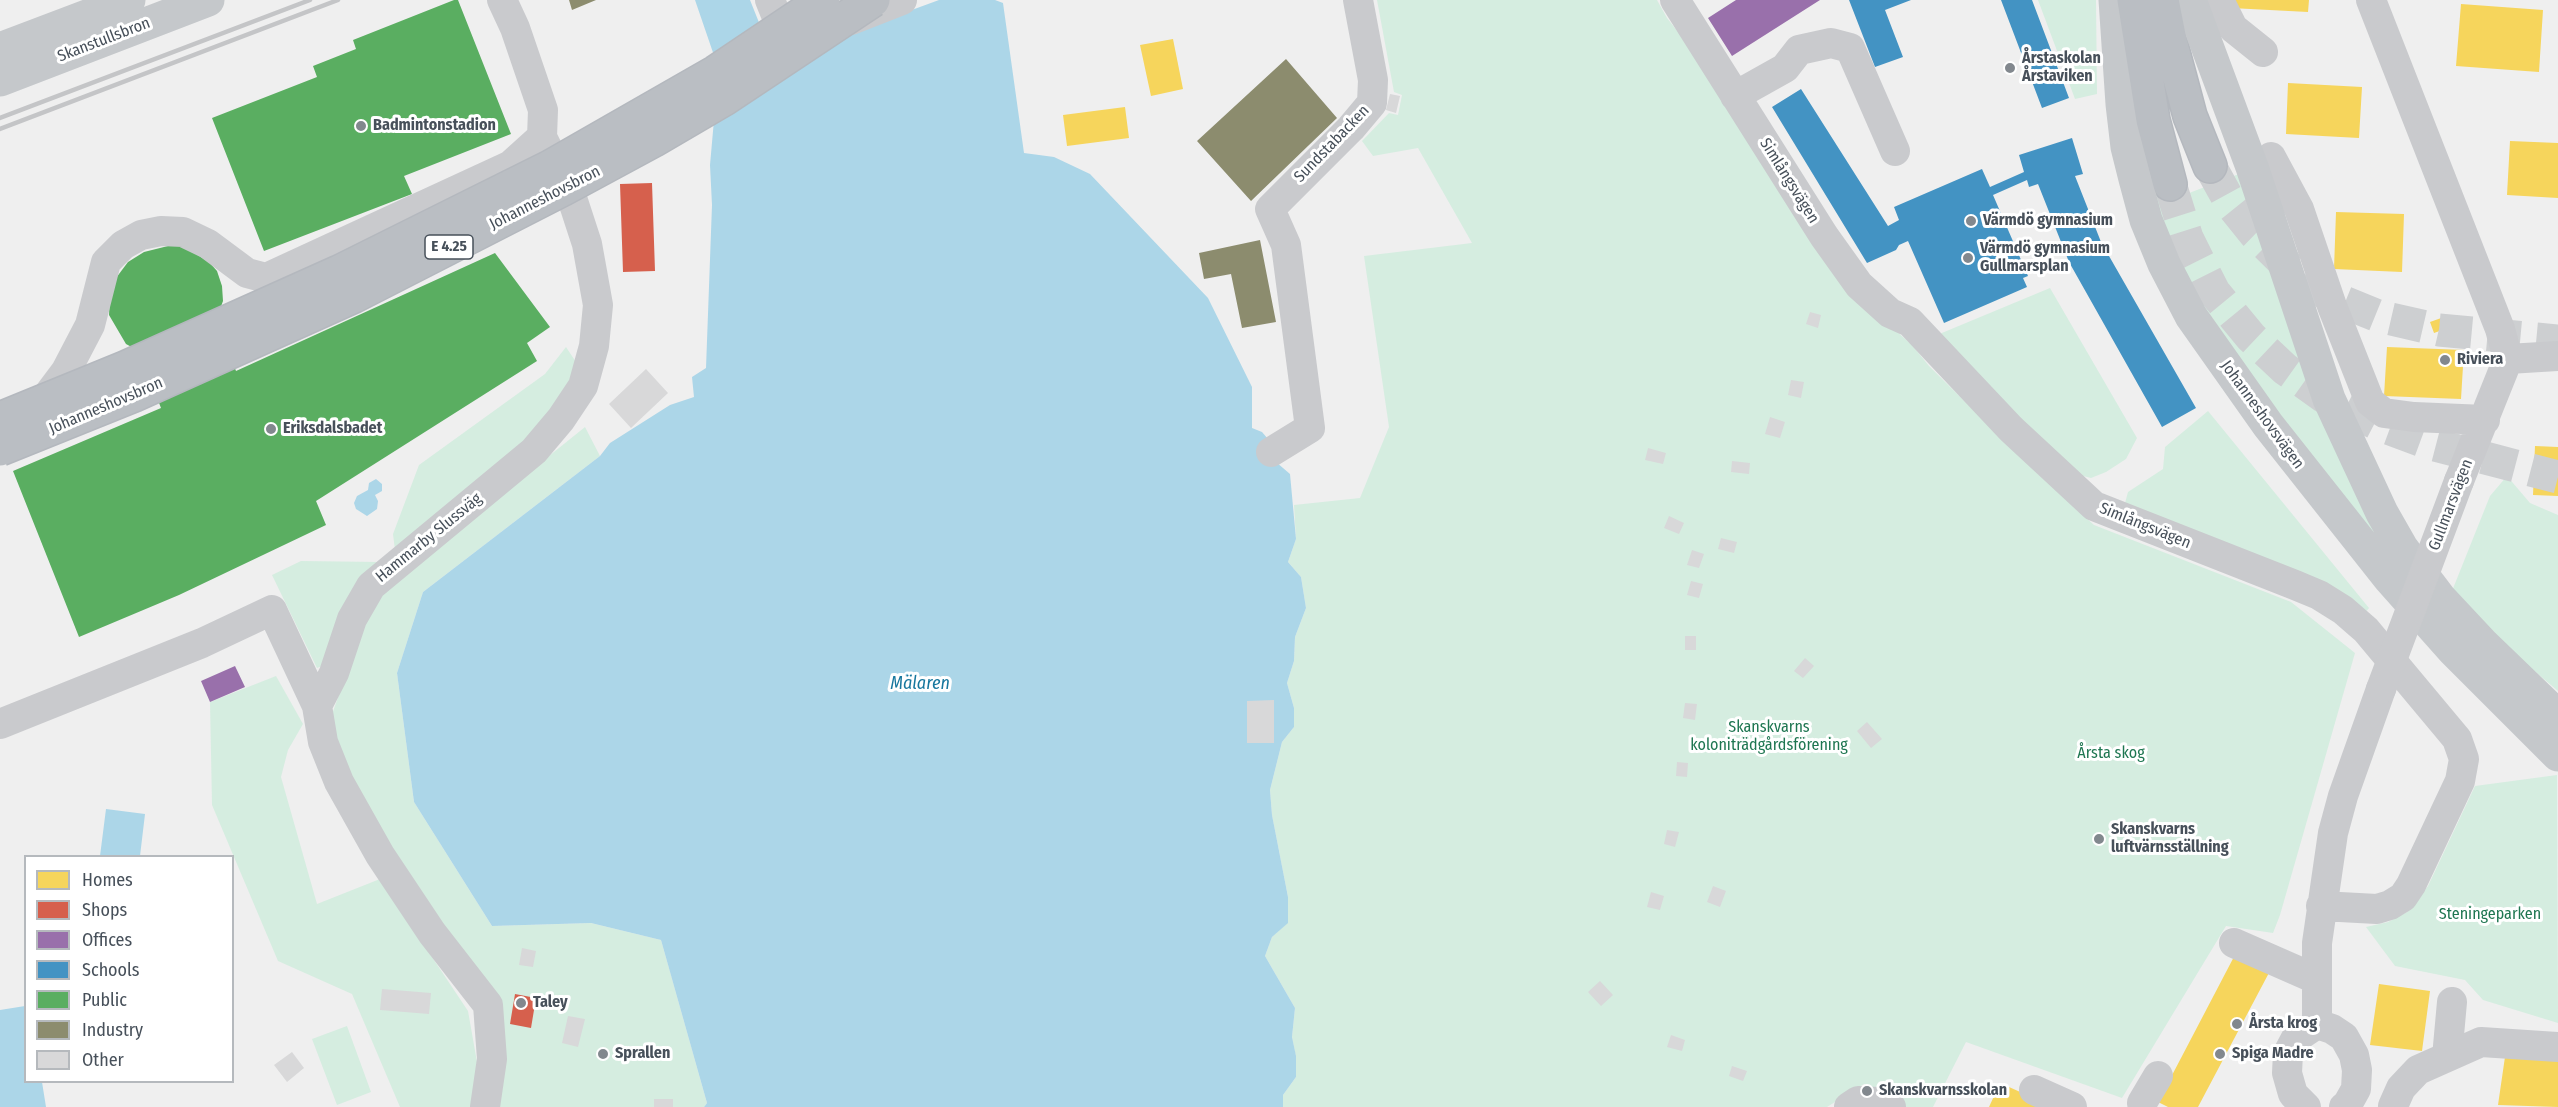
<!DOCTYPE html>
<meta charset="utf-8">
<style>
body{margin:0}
#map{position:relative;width:2558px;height:1107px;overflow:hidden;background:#efefef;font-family:"Fira Sans Condensed",sans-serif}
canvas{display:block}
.legend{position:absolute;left:24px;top:855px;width:210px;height:228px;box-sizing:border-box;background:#fff;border:2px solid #b5b9bd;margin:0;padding:8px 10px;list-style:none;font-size:18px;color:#47505a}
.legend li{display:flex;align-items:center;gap:12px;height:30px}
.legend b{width:30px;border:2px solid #b5b9bd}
</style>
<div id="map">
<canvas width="2558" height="1107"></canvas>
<ul class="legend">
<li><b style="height:16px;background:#f6d55c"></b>Homes</li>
<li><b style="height:16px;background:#d6604d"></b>Shops</li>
<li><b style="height:16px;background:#9970ab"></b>Offices</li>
<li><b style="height:16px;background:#4393c3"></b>Schools</li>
<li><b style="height:16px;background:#5aae61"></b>Public</li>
<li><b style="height:16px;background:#8c8c6e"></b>Industry</li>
<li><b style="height:16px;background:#d8d8d9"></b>Other</li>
</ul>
</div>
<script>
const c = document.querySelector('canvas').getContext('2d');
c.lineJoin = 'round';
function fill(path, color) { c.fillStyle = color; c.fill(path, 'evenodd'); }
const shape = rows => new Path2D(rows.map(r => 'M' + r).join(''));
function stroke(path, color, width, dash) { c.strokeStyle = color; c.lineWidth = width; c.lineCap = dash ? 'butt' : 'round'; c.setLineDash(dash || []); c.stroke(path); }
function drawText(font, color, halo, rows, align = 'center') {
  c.font = font + ' "Fira Sans Condensed",sans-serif'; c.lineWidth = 6; c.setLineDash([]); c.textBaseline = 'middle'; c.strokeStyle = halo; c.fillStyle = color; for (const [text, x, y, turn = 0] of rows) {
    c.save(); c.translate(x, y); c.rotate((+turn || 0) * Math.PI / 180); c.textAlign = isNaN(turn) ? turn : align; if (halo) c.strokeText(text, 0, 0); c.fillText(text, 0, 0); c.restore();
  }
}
const green = shape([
 [1377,0,1657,0,1667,18,1737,107,1842,283,1912,345,1929,366,2037,473,2094,525,2291,602,2355,653,2280,915,2273,933,2226,926,2122,1098,1966,1042,1933,1107,1903,1107,1896,1097,1864,1084,1827,1107,1283,1107,1283,1095,1296,1077,1296,1057,1292,1037,1295,1008,1265,956,1272,937,1288,922,1288,897,1272,815,1270,790,1282,742,1294,727,1294,708,1287,683,1294,661,1295,637,1306,608,1301,577,1288,562,1296,539,1294,505,1360,498,1389,427,1364,256,1472,243,1418,148,1373,156,1362,141,1389,113,1398,115,1402,95,1394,92],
 [2038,0,2096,0,2097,94,2075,99],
 [2140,141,2163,203,2244,172,2394,567,2318,474,2173,261],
 [2050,288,2137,438,2126,459,2106,472,2091,478,2075,474,1937,335],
 [566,347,578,365,572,384,523,445,395,550,393,534,419,465,545,374],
 [2208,411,2369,608,2364,614,2125,503,2128,492,2163,469,2165,447],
 [585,427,600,456,423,592,397,673,414,802,492,926,591,923,661,940,707,1103,704,1107,498,1107,500,1010,441,935,338,754,331,717,374,597],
 [2507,476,2530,503,2558,515,2558,691,2525,663,2452,591,2490,496],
 [301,561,380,562,330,663,317,668,272,575],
 [276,676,303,724,288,750,281,777,317,904,380,879,468,1011,477,1062,472,1107,400,1107,352,994,278,961,212,805,210,702],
 [2557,775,2558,1023,2483,1000,2465,980,2395,966,2366,927,2388,922,2407,912,2428,886,2475,786],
 [347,1026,371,1092,337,1105,312,1039]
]);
const water = shape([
 [695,0,750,0,780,75,849,33,939,0,995,0,1003,3,1024,153,1054,157,1090,174,1208,298,1252,387,1252,428,1262,432,1268,439,1276,462,1290,474,1296,539,1288,562,1301,577,1306,608,1295,637,1294,661,1287,683,1294,708,1294,727,1282,742,1270,790,1272,815,1288,897,1288,923,1272,937,1265,956,1295,1008,1292,1037,1296,1056,1296,1077,1283,1095,1283,1107,704,1107,707,1103,661,940,591,923,492,926,414,802,397,673,423,592,600,456,610,443,670,405,694,397,692,377,706,368,712,205,710,165,714,120,732,108],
 [376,479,382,484,382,491,375,495,378,501,377,509,367,516,356,509,354,503,357,496,368,490,369,483],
 [106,809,145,814,140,856,100,856],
 [25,1006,26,1082,42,1082,46,1107,0,1107,0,1010]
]);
const homes = shape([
 [2231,0,2309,0,2308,12,2231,8],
 [2461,4,2543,10,2539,72,2456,66],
 [1173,39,1183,89,1151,96,1140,45],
 [2288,83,2362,87,2359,138,2286,134],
 [1125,107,1129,138,1067,146,1063,115],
 [2510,141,2558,143,2558,198,2507,195],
 [2336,212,2404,214,2402,272,2334,269],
 [2444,317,2448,328,2434,333,2430,322],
 [2387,347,2464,350,2461,399,2384,396],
 [2535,446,2558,447,2558,496,2533,495],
 [2237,951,2271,969,2198,1107,2168,1107,2158,1102],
 [2379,984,2430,991,2422,1051,2370,1045],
 [2506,1050,2558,1058,2558,1107,2498,1105],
 [2000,1083,2027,1095,2055,1107,1989,1107]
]);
const shops = shape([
 [652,183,655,271,623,272,620,184],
 [515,994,536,998,531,1028,510,1024]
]);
const offices = shape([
 [1736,0,1820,0,1732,56,1708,18],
 [235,666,245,687,210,702,201,681]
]);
const schools = shape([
 [1849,0,1911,0,1885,10,1903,57,1875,67],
 [2001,0,2032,0,2069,98,2042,108],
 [1801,89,1888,226,1899,220,1894,207,1982,169,1990,187,2024,172,2019,155,2072,138,2083,174,2075,176,2101,242,2196,408,2162,427,2069,262,2038,184,2029,187,2027,180,1993,195,2028,276,2023,278,2027,287,1944,323,1908,241,1899,245,1896,250,1867,263,1772,107]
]);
const public = shape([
 [454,0,458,0,511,134,404,176,412,194,264,251,212,118,317,77,313,66,356,49,353,40],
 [172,245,183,246,209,262,217,271,222,286,223,301,216,320,236,371,495,253,550,327,527,343,537,361,316,501,326,525,179,595,79,637,13,471,161,408,139,351,126,344,109,315,110,294,116,278,128,262,144,252]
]);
const industry = shape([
 [569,0,596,0,572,10],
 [1286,59,1337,118,1251,201,1197,141],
 [1260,240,1276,322,1242,328,1231,274,1204,279,1199,253]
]);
const building = shape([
 [1390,94,1400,96,1396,113,1386,110],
 [1810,312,1821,315,1818,328,1806,324],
 [646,369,668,393,631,428,609,404],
 [1791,380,1804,382,1801,398,1788,395],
 [1770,417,1785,422,1780,438,1765,434],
 [1648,448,1666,453,1663,464,1645,460],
 [1732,461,1750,463,1749,474,1731,472],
 [1669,516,1684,523,1679,534,1664,528],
 [1721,538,1737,542,1734,553,1718,549],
 [1692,550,1704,554,1699,568,1687,565],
 [1691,581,1703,584,1699,598,1687,595],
 [1685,636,1696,636,1696,650,1685,650],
 [1805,658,1814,666,1803,678,1794,671],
 [1274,700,1274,743,1247,743,1247,701],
 [1685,703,1697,704,1695,720,1683,718],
 [1867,722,1882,739,1871,748,1857,731],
 [1677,762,1688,763,1687,777,1676,776],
 [1667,830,1679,832,1675,847,1664,844],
 [1713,886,1726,891,1720,907,1707,902],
 [1651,892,1664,896,1660,910,1647,907],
 [522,948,536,951,533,967,519,965],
 [1600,981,1613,995,1601,1006,1588,992],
 [382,989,431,993,429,1014,380,1010],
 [568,1016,585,1019,578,1047,562,1043],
 [1671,1035,1685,1040,1682,1051,1667,1047],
 [292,1052,304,1068,287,1082,274,1065],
 [1732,1066,1747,1071,1743,1081,1729,1076],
 [654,1099,673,1099,673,1107,654,1107]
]);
const highwayTunnel = shape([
 [2210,166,2231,204,2255,234,2294,272,2331,297,2378,316,2439,330,2558,341],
 [2170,184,2187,238,2214,292,2251,337,2285,369,2323,396,2377,424,2431,444,2558,477]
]);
const minor = shape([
 [770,0,776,15,809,32],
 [1675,0,1824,236,1859,285,1890,313,1910,322,2011,429,2094,506,2295,585,2319,595,2343,610,2366,630,2457,739,2464,759,2460,781,2411,885,2403,897,2390,905,2377,909,2321,906],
 [2219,0,2233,28,2263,52],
 [2371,0,2500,329,2508,359,2459,481],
 [851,20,902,0],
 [1735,96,1785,68,1799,50,1831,43,1850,48,1895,151],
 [2271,157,2299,209,2332,306,2370,402,2384,413,2414,417,2485,420],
 [2508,359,2558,356],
 [39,407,66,371,90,325,106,262,123,245,141,235,161,231,183,232,208,244,247,273,266,278,511,165,542,137],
 [1271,452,1310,428,1286,245,1270,209,1351,128,1372,103,1373,80,1358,0],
 [0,724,202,643,272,610,317,706],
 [2234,943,2316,979],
 [2317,1024,2317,943,2333,833,2343,796,2381,689],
 [2447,1057,2452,1002],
 [2034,1090,2072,1107],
 [2142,1103,2158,1076],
 [2393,1106,2401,1088,2418,1070,2481,1042,2558,1047],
 [485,1107,492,1059,488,1005,432,933,380,855,339,782,323,742,317,706,334,673,352,619,371,586,534,451,561,419,583,386,594,346,598,305,587,244,572,198,542,137,543,110,515,28,502,0],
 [1849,1107,1858,1101,1879,1102,1891,1107],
 [2306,1107,2293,1094,2287,1073,2288,1053,2296,1038,2317,1024,2332,1029,2344,1037,2354,1055,2357,1070,2356,1089,2347,1105,2344,1107]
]);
const major = shape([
 [2115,0,2122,104,2127,147,2135,179,2146,220,2164,264,2191,316,2268,425,2389,578,2453,650,2558,755],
 [2190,0,2252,167,2329,399,2382,513,2402,548,2440,598,2484,645,2558,716],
 [0,49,129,0],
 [0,80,208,0]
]);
const highway = shape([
 [2134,0,2153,120,2170,184],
 [2162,0,2170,41,2190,116,2210,166]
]);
const rail = shape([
 [0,118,310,0],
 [0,129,338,0]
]);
const minorBridge = shape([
 [2381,689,2459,481]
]);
const highwayBridge = shape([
 [0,419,125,368,339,272,550,167,716,72,823,0],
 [0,449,134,395,354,296,565,188,654,140,724,99,873,0]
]);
const markers = [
 [2010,68,6,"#82888e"],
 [361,126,6,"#82888e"],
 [1971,221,6,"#82888e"],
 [1968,258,6,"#82888e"],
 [2445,360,6,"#82888e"],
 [271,429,6,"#82888e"],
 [2099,839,6,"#82888e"],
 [521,1003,6,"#82888e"],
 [2237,1024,6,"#82888e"],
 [603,1054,6,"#82888e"],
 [2220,1054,6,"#82888e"],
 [1867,1091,6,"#82888e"]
];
const shields = [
 [449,247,48]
];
const shieldNames = [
 ["E 4.25",449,247]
];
const streetNames = [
 ["Skanstullsbron",104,40,-21],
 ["Sundstabacken",1332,144,-46],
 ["Simlångsvägen",1789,181,58],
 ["Johanneshovsbron",545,198,-27],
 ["Johanneshovsbron",106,406,-23],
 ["Johanneshovsvägen",2262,415,54],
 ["Gullmarsvägen",2451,505,-69],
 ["Simlångsvägen",2145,526,22],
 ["Hammarby Slussväg",429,538,-39]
];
const poiNames = [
 ["Årstaskolan",2022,59],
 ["Årstaviken",2022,77],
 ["Badmintonstadion",373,126],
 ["Värmdö gymnasium",1983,221],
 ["Värmdö gymnasium",1980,249],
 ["Gullmarsplan",1980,267],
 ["Riviera",2457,360],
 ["Eriksdalsbadet",283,429],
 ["Skanskvarns",2111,830],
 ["luftvärnsställning",2111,848],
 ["Taley",533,1003],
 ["Årsta krog",2249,1024],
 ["Sprallen",615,1054],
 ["Spiga Madre",2232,1054],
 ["Skanskvarnsskolan",1879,1091]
];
const parkNames = [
 ["Skanskvarns",1769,728],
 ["koloniträdgårdsförening",1769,746],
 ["Årsta skog",2111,754],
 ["Steningeparken",2490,915]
];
const waterNames = [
 ["Mälaren",920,684]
];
fill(green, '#d5ede0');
fill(water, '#acd6e8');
fill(homes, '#f6d55c');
fill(shops, '#d6604d');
fill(offices, '#9970ab');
fill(schools, '#4393c3');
fill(public, '#5aae61');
fill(industry, '#8c8c6e');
fill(building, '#d8d8d9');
stroke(highwayTunnel, '#cdcfd1', 33, [33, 16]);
stroke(highway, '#b4b8be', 36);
stroke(minor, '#c9cacd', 30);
stroke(major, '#c5c8cb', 33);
stroke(highway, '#babec3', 33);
stroke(rail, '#c4c5c7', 4.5);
stroke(highwayBridge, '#b4b8be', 36, []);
stroke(minorBridge, '#c9cacd', 30);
stroke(highwayBridge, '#babec3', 33);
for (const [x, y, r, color] of markers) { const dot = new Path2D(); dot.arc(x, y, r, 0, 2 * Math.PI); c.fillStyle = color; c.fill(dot); stroke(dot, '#fff', 2); }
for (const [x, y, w] of shields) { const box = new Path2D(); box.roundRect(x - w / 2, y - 12, w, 24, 4.5); c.fillStyle = '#fff'; c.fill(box); stroke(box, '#47505a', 1.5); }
drawText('bold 15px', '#47505a', null, shieldNames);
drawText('16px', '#47505a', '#fff', streetNames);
drawText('bold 16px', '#47505a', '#fff', poiNames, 'left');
drawText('16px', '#1e7651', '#fff', parkNames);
drawText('italic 18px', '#17779e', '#fff', waterNames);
</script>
